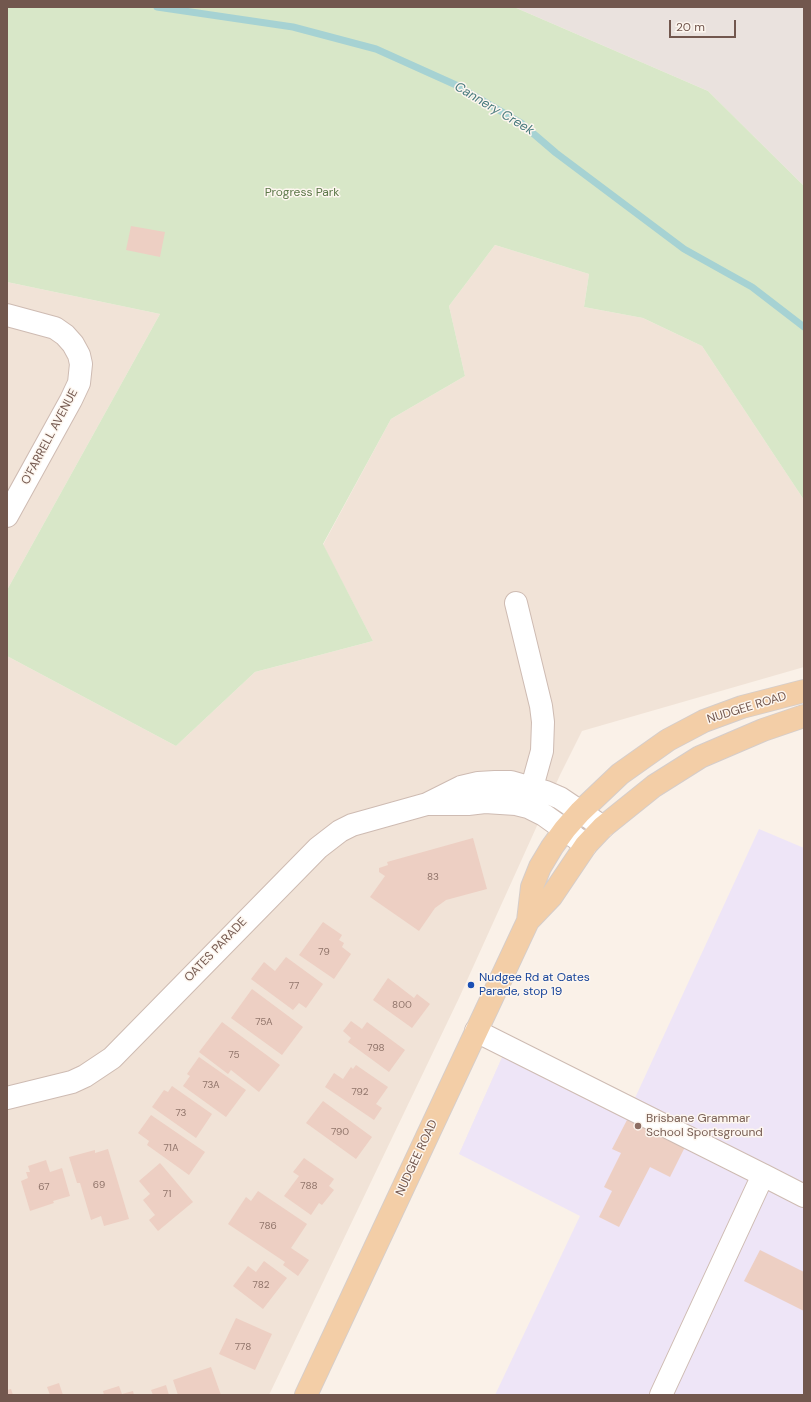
<!DOCTYPE html>
<style>
body{margin:0}
#map{position:relative;width:811px;height:1402px;overflow:hidden;background:#faf1e8;font-family:"DM Sans",sans-serif}
canvas{display:block}
.frame{position:absolute;inset:0;border:8px solid #72574e;pointer-events:none}
.scale{position:absolute;left:669px;top:20px;width:67px;height:18px;box-sizing:border-box;border:2px solid #72574e;border-top:0;padding-left:5px;font-size:12px;line-height:14px;white-space:nowrap;color:#72574e;-webkit-text-stroke:3px #fdf6ef;paint-order:stroke}
</style>
<div id="map">
<canvas width="811" height="1402"></canvas>
<div class="frame"></div>
<div class="scale">20 m</div>
</div>
<script>
const c = document.querySelector('canvas').getContext('2d');
c.lineJoin = 'round';
function fill(path, color) { c.fillStyle = color; c.fill(path, 'evenodd'); }
const shape = rows => new Path2D(rows.map(r => 'M' + r).join(''));
function stroke(path, color, width, dash) { c.strokeStyle = color; c.lineWidth = width; c.lineCap = dash ? 'butt' : 'round'; c.setLineDash(dash || []); c.stroke(path); }
function drawText(font, color, halo, rows, align = 'center') {
  c.font = font + ' "DM Sans",sans-serif'; c.lineWidth = 3; c.setLineDash([]); c.textBaseline = 'middle'; c.strokeStyle = halo; c.fillStyle = color; for (const [text, x, y, turn = 0] of rows) {
    c.save(); c.translate(x, y); c.rotate((+turn || 0) * Math.PI / 180); c.textAlign = isNaN(turn) ? turn : align; if (halo) c.strokeText(text, 0, 0); c.fillText(text, 0, 0); c.restore();
  }
}
const residential = shape([
 [495,245,589,274,584,307,643,318,702,346,804,500,804,667,582,731,560,775,459,998,269,1395,7,1395,7,656,176,746,255,672,373,641,323,545,391,419,465,376,449,306],
 [7,282,160,314,7,590]
]);
const industrial = shape([
 [514,7,804,7,804,186,708,91]
]);
const education = shape([
 [759,829,804,848,804,1395,495,1395,580,1216,459,1154,511,1037,635,1098]
]);
const green = shape([
 [7,7,514,7,708,91,804,186,804,500,702,346,643,318,584,307,589,274,495,245,449,306,465,376,391,419,323,544,373,641,255,672,176,746,7,656,7,590,160,314,7,282]
]);
const stream = shape([
 [157,7,293,27,376,49,456,85,521,123,556,153,684,249,752,287,804,327]
]);
const building = shape([
 [131,226,165,232,160,257,126,250],
 [473,838,487,889,446,900,435,908,419,931,370,897,385,876,379,872,379,868,388,865,387,862],
 [323,922,342,935,339,940,344,943,342,947,351,954,334,979,299,955],
 [286,957,323,984,306,1008,299,1003,293,1010,251,979,264,962,275,971],
 [388,978,414,998,417,994,430,1004,412,1028,373,1000],
 [252,989,303,1027,282,1055,231,1018],
 [351,1021,362,1029,367,1022,405,1050,389,1072,348,1042,351,1038,343,1031],
 [222,1022,280,1065,259,1092,231,1070,228,1074,199,1052],
 [199,1057,246,1090,226,1117,183,1086,190,1076,187,1074],
 [356,1065,388,1087,376,1104,382,1108,374,1120,325,1087,334,1073,343,1079,351,1067,353,1069],
 [172,1086,212,1114,196,1138,152,1107,164,1090,168,1092],
 [323,1101,372,1137,356,1159,306,1123],
 [151,1115,205,1152,189,1175,147,1145,149,1141,138,1133],
 [639,1118,687,1143,670,1177,650,1167,619,1227,599,1217,612,1191,604,1187,621,1153,612,1149,627,1120,635,1124],
 [108,1149,129,1219,104,1226,101,1216,91,1220,80,1183,77,1183,69,1157,95,1150,95,1153],
 [304,1158,334,1179,329,1186,334,1190,322,1205,319,1203,311,1215,284,1196,299,1176,293,1172],
 [46,1160,50,1172,62,1168,70,1196,53,1201,54,1203,30,1211,21,1181,28,1178,26,1172,30,1172,28,1166],
 [160,1163,193,1202,158,1231,149,1220,155,1215,143,1200,150,1194,139,1181],
 [258,1191,307,1224,291,1248,309,1260,298,1276,283,1265,285,1262,228,1224,246,1197,251,1201],
 [760,1250,804,1272,804,1311,744,1281],
 [264,1261,287,1278,263,1309,233,1286,248,1266,256,1272],
 [236,1318,272,1334,255,1370,219,1354],
 [211,1367,221,1395,178,1395,173,1380],
 [59,1383,63,1395,50,1395,47,1387],
 [166,1385,169,1395,153,1395,151,1390],
 [119,1386,122,1394,133,1391,134,1395,104,1395,103,1391],
 [11,1389,13,1395,7,1395,7,1390]
]);
const minor = shape([
 [7,315,55,328,65,335,73,344,79,355,81,364,79,383,71,400,7,516],
 [516,603,541,706,543,722,542,751,532,787],
 [430,804,468,804,485,802,516,804,528,807,544,815,586,845],
 [476,1031,763,1175],
 [7,1098,72,1082,85,1076,112,1058,318,848,340,831,352,825,427,804,461,787,478,783,495,782,511,782,546,792,560,798,603,827],
 [661,1395,763,1175,804,1196]
]);
const major = shape([
 [528,921,532,887,540,867,552,847,565,829,580,812,620,774,668,740,704,721,742,707,804,691],
 [306,1395,528,921,551,897,586,845,603,827,654,786,700,757,763,730,804,716]
]);
const markers = [
 [471,985,4,"#1a4fb4"],
 [638,1126,4,"#8d6e63"]
];
const numberNames = [
 ["83",433,877],
 ["79",324,952],
 ["77",294,986],
 ["800",402,1005],
 ["75A",264,1022],
 ["798",376,1048],
 ["75",234,1055],
 ["73A",211,1085],
 ["792",360,1092],
 ["73",181,1113],
 ["790",340,1132],
 ["71A",171,1148],
 ["69",99,1185],
 ["788",309,1186],
 ["67",44,1187],
 ["71",167,1194],
 ["786",268,1226],
 ["782",261,1285],
 ["778",243,1347]
];
const parkNames = [
 ["Progress Park",302,193]
];
const streetNames = [
 ["O'FARRELL AVENUE",50,437,-62],
 ["NUDGEE ROAD",747,708,-17],
 ["OATES PARADE",216,950,-46],
 ["NUDGEE ROAD",417,1158,-65]
];
const transitNames = [
 ["Nudgee Rd at Oates",479,978],
 ["Parade, stop 19",479,992]
];
const educationNames = [
 ["Brisbane Grammar",646,1119],
 ["School Sportsground",646,1133]
];
const waterNames = [
 ["Cannery Creek",494,109,31]
];
fill(residential, '#f1e3d7');
fill(industrial, '#eae2de');
fill(education, '#eee5f7');
fill(green, '#d8e7c8');
stroke(stream, '#a6d2d3', 7);
fill(building, '#edcfc3');
stroke(minor, '#cebbb2', 24);
stroke(major, '#d5cdca', 24);
stroke(minor, '#fff', 22);
stroke(major, '#f3cea7', 22);
for (const [x, y, r, color] of markers) { const dot = new Path2D(); dot.arc(x, y, r, 0, 2 * Math.PI); c.fillStyle = color; c.fill(dot); stroke(dot, '#fdf6ef', 1.5); }
drawText('10px', '#91756b', null, numberNames);
drawText('12px', '#5b7748', '#fdf6ef', parkNames);
drawText('12px', '#72574e', '#fdf6ef', streetNames);
drawText('12px', '#164399', '#fdf6ef', transitNames, 'left');
drawText('12px', '#785e54', '#fdf6ef', educationNames, 'left');
drawText('italic 13px', '#477a7d', '#fdf6ef', waterNames);
</script>
